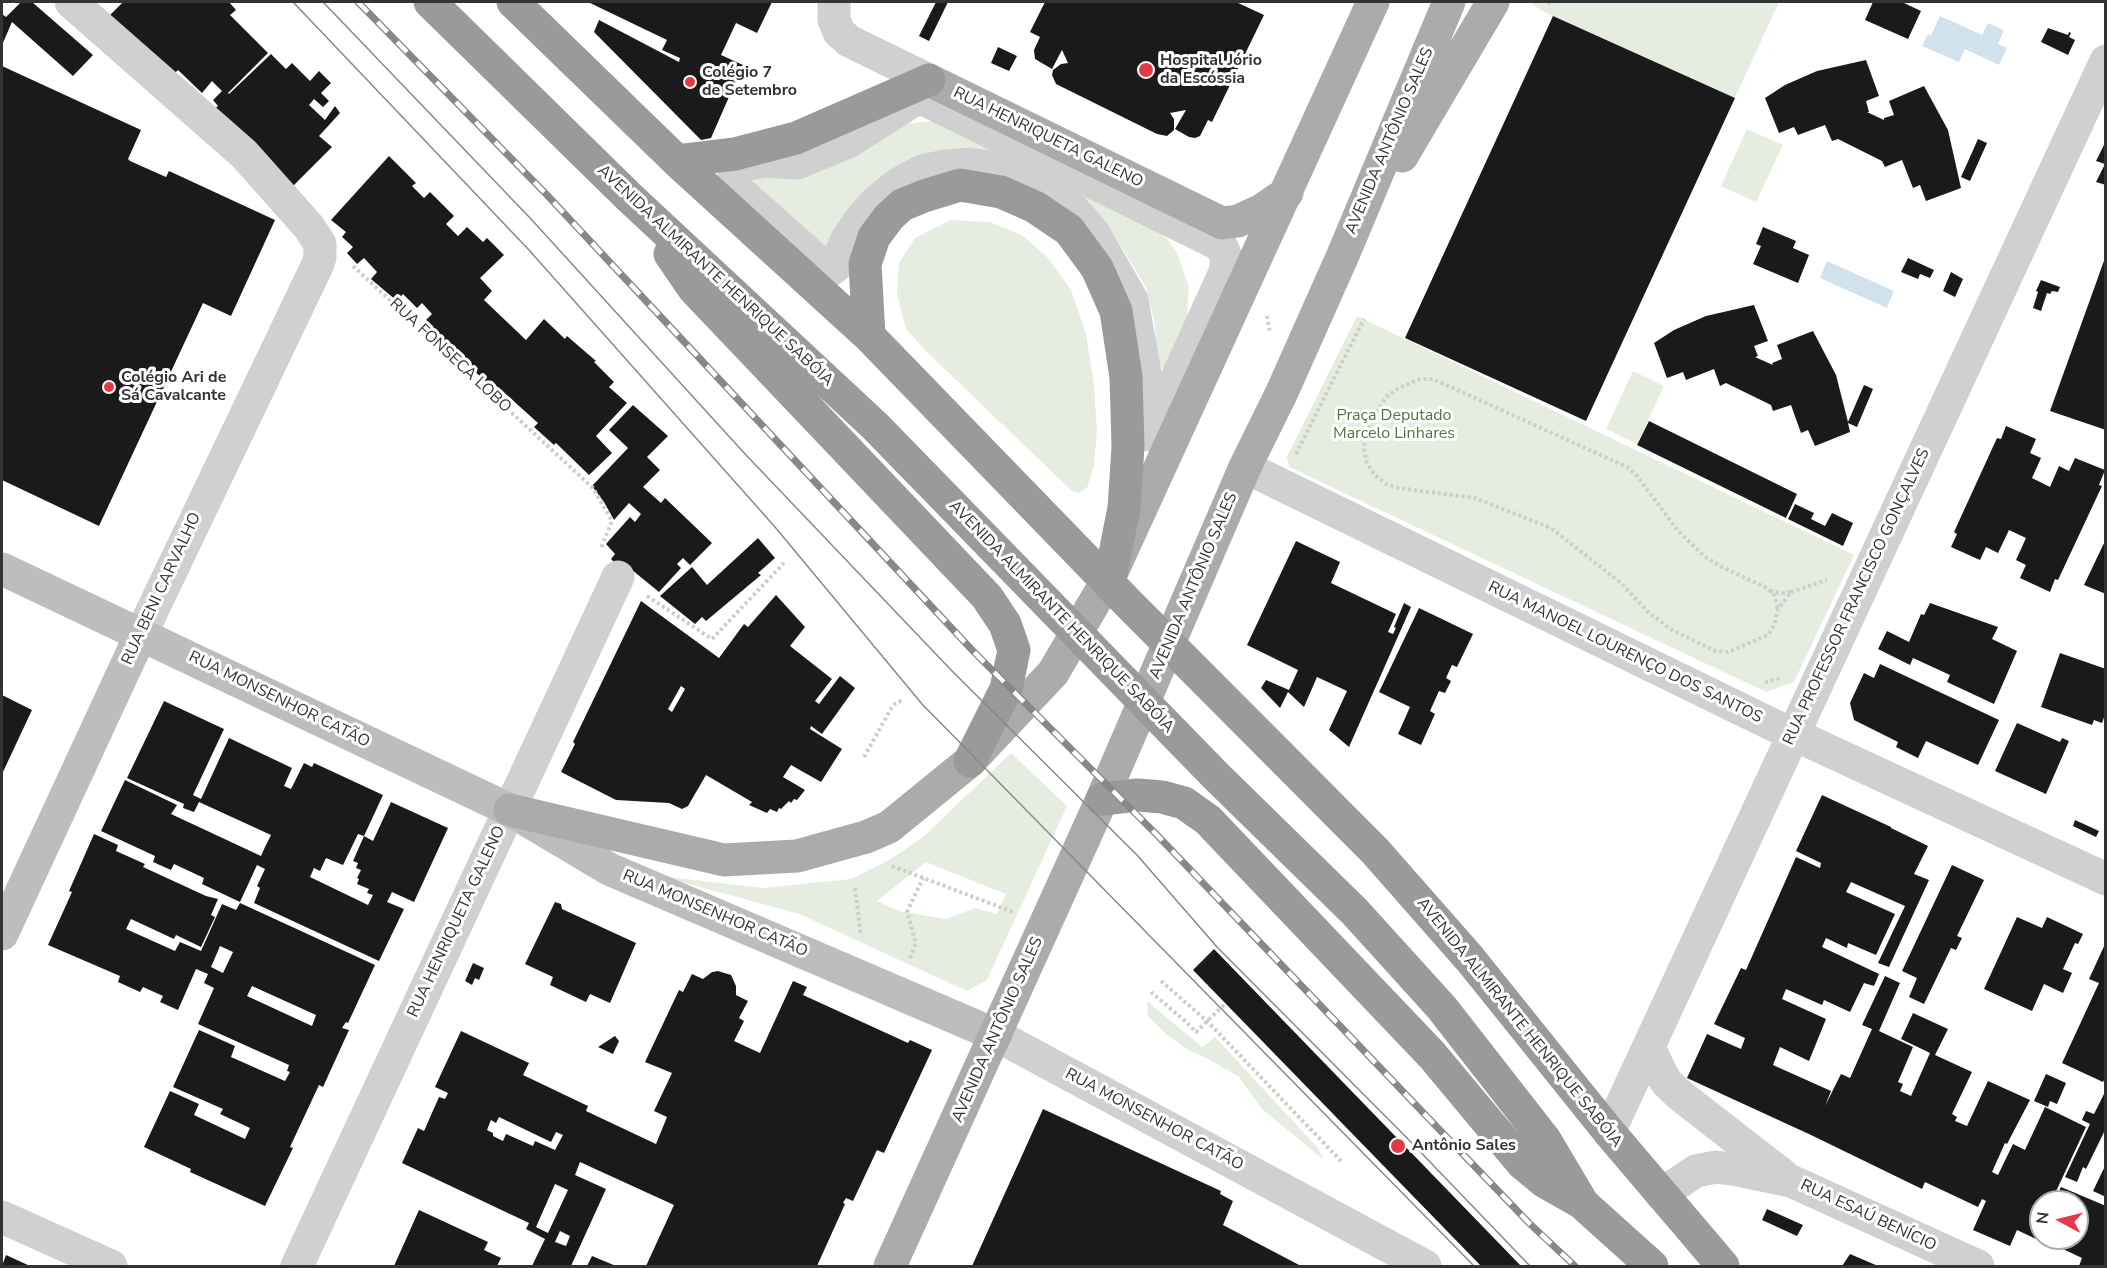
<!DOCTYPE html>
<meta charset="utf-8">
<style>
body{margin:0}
#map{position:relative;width:2107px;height:1268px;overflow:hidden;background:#fff;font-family:"Nunito Sans",sans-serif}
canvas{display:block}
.frame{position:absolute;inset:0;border:3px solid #333;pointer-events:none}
.north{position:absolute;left:2029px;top:1190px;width:60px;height:60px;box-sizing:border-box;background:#fff;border:2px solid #adadad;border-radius:50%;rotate:277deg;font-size:16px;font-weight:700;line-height:24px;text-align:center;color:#333}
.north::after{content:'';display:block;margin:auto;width:21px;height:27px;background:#e63946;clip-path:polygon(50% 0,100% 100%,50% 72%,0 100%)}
</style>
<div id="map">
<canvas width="2107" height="1268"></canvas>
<div class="frame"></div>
<div class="north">N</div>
</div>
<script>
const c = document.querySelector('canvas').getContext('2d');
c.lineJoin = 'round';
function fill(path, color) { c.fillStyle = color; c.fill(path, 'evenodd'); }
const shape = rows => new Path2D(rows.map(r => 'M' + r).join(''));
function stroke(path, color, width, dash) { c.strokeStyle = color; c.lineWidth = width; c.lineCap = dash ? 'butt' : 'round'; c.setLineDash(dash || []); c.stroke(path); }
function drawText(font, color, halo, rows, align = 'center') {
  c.font = font + ' "Nunito Sans",sans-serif'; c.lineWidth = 6; c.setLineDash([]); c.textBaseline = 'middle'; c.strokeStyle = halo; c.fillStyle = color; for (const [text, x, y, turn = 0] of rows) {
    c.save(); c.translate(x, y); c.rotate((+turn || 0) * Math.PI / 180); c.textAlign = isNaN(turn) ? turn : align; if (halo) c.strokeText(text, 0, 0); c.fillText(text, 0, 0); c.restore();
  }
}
const green = shape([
 [1532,2,1779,2,1735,98,1544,12,1531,3],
 [948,120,1149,225,1167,239,1177,253,1189,287,1186,329,1171,368,1156,367,1155,325,1146,287,1119,243,1093,210,1031,167,830,250,746,180,900,124],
 [1747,129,1783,145,1756,202,1721,186],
 [951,220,990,222,1022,235,1047,257,1071,290,1086,334,1094,384,1097,432,1094,465,1087,488,1078,493,1072,491,929,354,906,329,897,294,899,263,915,238],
 [1357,316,1854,555,1794,682,1766,692,1289,467,1287,457],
 [1633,371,1664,386,1637,444,1606,429],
 [1011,753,1067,806,987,980,967,991,799,914,660,876,763,888,851,879,891,859,923,837],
 [926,862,1006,894,997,914,975,908,946,919,899,911,877,901],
 [1147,1001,1202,1047,1215,1037,1317,1147,1324,1160,1262,1109,1239,1077,1208,1059,1188,1050,1166,1034,1148,1016]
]);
const water = shape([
 [1940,16,1982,35,1988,23,2004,30,1998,44,2007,48,1999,65,1965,49,1959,62,1922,46,1928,34,1931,35],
 [1827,261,1894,291,1887,308,1820,278]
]);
const building = shape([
 [21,2,32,2,93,55,73,76,12,22,2,45,2,14,6,17],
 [123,2,229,2,236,10,230,15,268,53,228,93,229,94,271,54,286,69,292,63,310,81,319,71,331,83,321,93,329,101,323,107,314,99,309,105,325,120,335,106,340,113,319,136,332,147,289,190,213,110,218,106,213,100,222,91,212,81,202,93,178,70,174,74,110,15],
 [588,2,772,2,757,33,736,23,721,55,743,65,711,138,701,140,594,32,599,20,679,62,680,58,662,50,667,40],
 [936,2,948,2,929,41,919,36],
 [1045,2,1236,2,1264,15,1212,122,1208,120,1200,136,1195,138,1189,137,1175,129,1186,110,1170,113,1174,119,1174,130,1167,136,1157,134,1056,84,1052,75,1053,70,1061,64,1068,63,1062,50,1052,69,1035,59,1034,50,1040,37,1030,32],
 [1873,2,1905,2,1904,3,1921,11,1908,39,1865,20],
 [1553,16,1735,98,1586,421,1405,338],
 [2048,28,2068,35,2069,32,2071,33,2069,37,2075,40,2068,55,2041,42],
 [998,47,1017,56,1009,71,991,63],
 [1866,60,1879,96,1866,101,1869,112,1867,112,1884,120,1884,118,1894,115,1889,101,1924,86,1948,130,1961,188,1926,201,1920,185,1913,188,1902,160,1885,167,1882,161,1838,139,1832,141,1825,125,1798,135,1794,127,1779,133,1765,98,1785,85,1817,71],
 [2,66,141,130,128,159,130,161,166,177,169,171,275,220,231,316,203,303,99,526,2,480],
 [1978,139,1987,143,1970,181,1961,177],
 [2106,141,2106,185,2096,182,2105,164,2096,161],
 [389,156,416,183,412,186,424,198,430,192,454,216,446,224,458,236,467,227,483,242,487,238,504,255,480,278,492,291,484,300,526,340,544,319,565,339,567,336,596,361,594,362,614,382,609,387,627,403,596,436,612,453,589,475,556,443,554,445,534,427,538,423,508,396,493,383,490,385,474,371,472,371,422,324,432,314,422,303,417,308,403,294,397,301,371,279,377,272,364,258,357,264,347,253,353,247,342,237,346,232,331,220],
 [1763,227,1796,241,1793,248,1809,255,1798,283,1753,264,1761,246,1756,244],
 [1908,258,1934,270,1930,278,1920,274,1918,279,1901,272],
 [2105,258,2106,258,2106,430,2050,411],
 [1951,272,1963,279,1955,297,1943,291],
 [2041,280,2060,287,2058,292,2052,291,2050,294,2047,293,2041,311,2033,308,2038,292,2036,291],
 [1754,305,1768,341,1754,346,1758,356,1755,357,1773,365,1772,363,1782,359,1777,345,1813,331,1836,375,1848,422,1864,385,1873,389,1857,427,1848,423,1850,432,1815,446,1808,430,1801,433,1791,405,1773,411,1771,405,1726,383,1720,386,1714,369,1686,380,1683,372,1667,378,1654,343,1674,330,1706,316],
 [633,405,668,436,647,457,660,470,643,487,661,503,665,498,712,543,690,565,683,558,677,564,681,568,659,592,632,570,627,575,611,559,615,554,606,544,630,517,635,522,641,514,629,503,614,520,604,502,592,486,628,448,609,430],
 [1649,421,1797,494,1786,518,1637,445],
 [2006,426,2036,439,2030,453,2041,458,2032,478,2050,487,2059,466,2069,471,2075,458,2105,470,2099,485,2102,486,2058,580,2055,579,2050,592,2020,578,2026,565,2016,560,2026,538,2009,530,1998,553,1986,547,1980,560,1951,547,1957,534,1954,532,1997,438,2001,439],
 [1795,504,1814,513,1811,519,1825,526,1832,513,1853,523,1843,546,1788,519],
 [758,538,775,558,758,573,761,575,706,621,702,617,695,624,660,596,692,567,707,585],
 [2106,539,2106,594,2084,585],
 [1296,541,1340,562,1331,583,1396,614,1388,632,1393,634,1396,628,1394,627,1404,603,1411,607,1349,747,1329,730,1347,691,1317,677,1304,707,1288,692,1280,708,1261,688,1266,680,1289,690,1298,670,1247,645],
 [776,595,805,627,790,646,832,679,815,701,819,704,840,676,855,688,822,734,811,726,810,729,842,749,821,782,791,765,783,777,805,790,797,800,794,799,791,803,789,801,781,809,779,808,777,812,770,809,767,813,749,805,752,802,706,775,688,806,682,809,669,803,616,800,561,772,575,744,573,742,641,601,719,658,744,624,748,627],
 [681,686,685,689,672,712,668,709],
 [1930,603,1998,627,1992,639,2017,651,1994,704,1947,682,1950,675,1913,658,1910,665,1878,649,1887,631,1909,642,1921,614,1924,615],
 [1419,608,1473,634,1457,667,1452,665,1446,678,1451,681,1445,693,1439,691,1430,711,1435,714,1421,745,1398,734,1410,707,1379,692],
 [2060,653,2106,669,2106,712,2102,723,2094,720,2092,725,2041,707],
 [1880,664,1999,720,1978,765,1926,741,1918,758,1896,747,1898,742,1854,720,1850,703,1864,673,1874,678],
 [2,695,32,710,2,774],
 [164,701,224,729,193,795,201,799,229,738,292,768,284,786,291,789,304,763,312,767,314,763,383,795,364,836,358,834,343,865,326,858,320,871,314,868,310,877,368,905,373,895,367,893,369,889,357,884,359,879,357,878,361,870,356,868,358,863,353,861,364,836,373,841,391,802,448,828,414,902,392,892,387,902,404,909,379,961,254,903,260,888,257,886,265,869,257,865,240,902,202,884,204,878,174,864,171,870,153,862,155,856,101,831,125,780,177,805,171,814,261,856,265,847,271,835,199,802,194,812,183,808,184,804,127,778],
 [2017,723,2060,742,2062,738,2069,741,2046,794,1995,771],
 [1822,795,1891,827,1891,828,1928,846,1914,874,1929,880,1889,967,1878,963,1905,906,1851,882,1846,892,1895,914,1876,955,1848,943,1847,948,1826,938,1822,947,1879,974,1874,986,1864,983,1850,1012,1824,1000,1822,1005,1786,989,1782,999,1826,1019,1809,1061,1780,1047,1773,1065,1831,1091,1825,1106,1841,1074,1850,1078,1872,1029,1862,1025,1885,976,1900,983,1879,1031,1913,1047,1898,1082,1903,1084,1900,1091,1911,1096,1930,1053,1901,1039,1913,1013,1948,1029,1935,1055,1972,1072,1952,1114,1957,1117,1955,1121,1967,1126,1988,1081,2030,1100,2007,1144,2005,1143,1992,1172,1998,1175,2013,1144,2025,1150,2045,1107,2086,1127,2052,1200,2054,1201,2061,1187,2106,1206,2106,1266,2079,1266,2082,1258,2063,1249,2066,1244,2052,1238,2077,1238,2077,1202,2041,1202,2041,1233,2040,1232,2036,1239,2017,1230,2010,1246,1973,1230,1986,1201,1982,1199,1978,1207,1925,1182,1922,1189,1811,1135,1687,1078,1707,1034,1741,1049,1745,1038,1714,1024,1741,968,1746,970,1796,857,1820,868,1821,863,1796,851],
 [2075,820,2099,831,2096,837,2073,826],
 [94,834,118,845,116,851,145,864,143,867,206,896,218,899,211,915,215,917,201,947,176,935,174,939,131,919,126,929,175,951,180,942,201,951,222,904,236,910,240,903,375,965,348,1023,346,1022,342,1028,349,1030,323,1087,319,1085,290,1147,293,1148,265,1206,190,1172,191,1169,144,1147,170,1091,199,1104,194,1115,245,1139,250,1128,220,1114,223,1109,173,1087,199,1030,235,1046,231,1057,285,1081,290,1072,287,1071,289,1065,198,1024,214,988,204,983,208,974,196,969,178,1010,160,1002,163,996,143,987,140,992,118,982,120,976,48,945,72,892,69,891],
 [220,946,233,952,223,973,211,967],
 [252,986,316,1015,312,1026,247,996],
 [1952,865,1984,880,1957,936,1962,938,1956,950,1951,948,1924,1004,1909,997,1917,978,1902,971],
 [555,902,561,904,562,909,636,943,610,1003,590,994,586,1002,550,985,553,977,525,964],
 [2017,917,2042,928,2047,917,2083,934,2078,944,2075,943,2063,969,2072,973,2063,993,2044,984,2032,1011,1984,989],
 [2106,942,2106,1076,2103,1082,2062,1063,2099,983,2089,979],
 [1214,949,1521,1266,1481,1266,1193,970],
 [473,963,484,968,479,980,475,978,472,985,465,981],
 [718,971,731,975,736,986,736,995,748,1001,739,1018,744,1021,734,1041,760,1053,793,981,807,987,803,995,908,1043,910,1040,932,1050,884,1153,877,1150,853,1201,846,1198,843,1203,845,1204,817,1266,646,1266,674,1205,580,1162,575,1175,606,1189,571,1266,532,1266,545,1239,526,1229,529,1223,402,1163,418,1128,424,1131,439,1097,445,1099,448,1093,435,1087,461,1031,529,1063,523,1075,588,1106,586,1111,656,1144,667,1117,654,1111,672,1073,645,1062,679,990,683,992,692,974,703,979,712,972],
 [499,1117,551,1142,556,1132,563,1135,555,1150,535,1141,533,1146,506,1134,503,1141,493,1136,493,1133,487,1130,491,1120,496,1123],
 [555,1184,568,1190,548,1233,536,1227],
 [560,1231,570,1236,566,1246,555,1242],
 [615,1036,619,1041,613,1054,598,1047],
 [2046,1074,2066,1083,2057,1104,2050,1101,2048,1107,2034,1101],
 [2106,1090,2106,1128,2086,1169,2083,1167,2077,1182,2065,1177,2090,1124,2082,1120,2086,1111,2094,1114],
 [1043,1109,1221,1191,1220,1194,1233,1201,1223,1225,1301,1266,972,1266],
 [2106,1164,2106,1197,2093,1191],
 [1767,1209,1803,1225,1797,1236,1762,1220],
 [419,1210,488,1242,484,1250,501,1258,497,1266,394,1266],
 [1850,1254,1878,1266,1842,1266],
 [6,1255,30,1266,2,1266],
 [592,1256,616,1266,587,1266]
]);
const path = shape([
 [1548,2,1553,4,1554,2],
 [353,266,593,488,612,521,601,548],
 [1267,316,1270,332],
 [1296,454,1364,319],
 [1770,591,1782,593,1791,592,1778,609,1774,625,1768,635,1728,652,1715,651,1672,630,1649,613,1621,583,1551,528,1475,498,1399,488,1386,484,1375,475,1367,463,1364,449,1365,438,1373,419,1386,397,1399,388,1420,379,1433,379,1627,467,1637,476,1678,531,1704,556,1720,566,1769,589,1770,591,1774,595,1778,609],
 [1791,592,1827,580],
 [647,596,712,639,784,563],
 [1765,682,1781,678],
 [864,757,893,705,903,700],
 [892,866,1013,912],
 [855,888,861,936],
 [910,958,916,943,907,912,923,878],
 [1161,981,1207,1021,1341,1161],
 [1151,992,1184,1020,1196,1032,1226,1003]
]);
const street = shape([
 [71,2,244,154,309,227,320,244,320,257,317,266,141,634],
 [834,2,834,20,839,32,849,41,929,80],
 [919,97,1218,244,1223,249,1227,260,1225,272,1151,435,1149,435,1146,379,1132,300,1093,232,1069,205,1039,185,1006,170,970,164,946,166,922,171,898,184,877,201,860,220,846,241,836,266,829,271,732,185,734,176,744,165,764,161,797,163,848,142,919,97],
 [1245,467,1769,723,2106,879],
 [996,1035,1425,1266],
 [1649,1047,1661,1073,1667,1083,1681,1096,1784,1176],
 [1609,1132,2106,61],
 [1661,1194,1696,1171,1716,1167,1738,1170,1791,1181,1978,1266],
 [2,1217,111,1266],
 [297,1266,618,577]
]);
const secondary = shape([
 [2,569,510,810,609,869,996,1035],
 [2,934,141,634]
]);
const primary = shape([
 [929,80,1222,223,1238,221,1262,210,1287,193],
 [1402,156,1493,2],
 [510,810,724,860,797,856,866,837,889,827,970,761,1053,673,1111,574,1373,2],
 [890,1266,1102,799,1245,467,1282,392,1343,255,1449,2]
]);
const highway = shape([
 [430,2,629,197,875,426,1215,775,1355,912,1442,1008,1545,1140,1583,1204,1652,1266],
 [513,2,677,161,869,336,1126,601,1375,851,1470,959,1609,1132,1723,1266],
 [677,161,735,154,796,138,929,80],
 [670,254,694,289,987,597,1005,624,1014,650,1006,689,970,761],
 [869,336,865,264,874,237,889,217,902,205,924,196,960,185,1001,192,1035,207,1069,230,1097,268,1116,311,1126,377,1128,447,1124,508,1111,574],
 [1102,799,1138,795,1162,797,1184,803,1208,820,1432,1055,1522,1163,1545,1182,1582,1203]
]);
const tram = shape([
 [293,2,529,250,775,527,922,704,1474,1266],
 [323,2,531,219,746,455,953,672,1137,855,1217,947,1407,1138,1530,1266]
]);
const rail = shape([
 [358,2,547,195,973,651,1157,835,1529,1223,1575,1266]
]);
const markers = [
 [1146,70,8,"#e63946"],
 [690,82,6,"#e63946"],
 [109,387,6,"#e63946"],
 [1398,1146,8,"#e63946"]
];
const poiNames = [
 ["Hospital Jório",1160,61],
 ["da Escóssia",1160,79],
 ["Colégio 7",702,73],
 ["de Setembro",702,91],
 ["Colégio Ari de",121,378],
 ["Sá Cavalcante",121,396],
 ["Antônio Sales",1412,1146]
];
const streetNames = [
 ["RUA HENRIQUETA GALENO",1048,138,26],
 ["AVENIDA ANTÔNIO SALES",1390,141,-67],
 ["AVENIDA ALMIRANTE HENRIQUE SABÓIA",715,276,43],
 ["RUA FONSECA LOBO",450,356,43],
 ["AVENIDA ANTÔNIO SALES",1194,586,-67],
 ["RUA BENI CARVALHO",162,589,-65],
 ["RUA PROFESSOR FRANCISCO GONÇALVES",1857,597,-65],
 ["AVENIDA ALMIRANTE HENRIQUE SABÓIA",1061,617,46],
 ["RUA MANOEL LOURENÇO DOS SANTOS",1625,653,26],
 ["RUA MONSENHOR CATÃO",279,700,26],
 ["RUA MONSENHOR CATÃO",715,914,23],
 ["RUA HENRIQUETA GALENO",457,922,-65],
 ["AVENIDA ALMIRANTE HENRIQUE SABÓIA",1519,1023,51],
 ["AVENIDA ANTÔNIO SALES",998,1030,-66],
 ["RUA MONSENHOR CATÃO",1154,1120,28],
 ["RUA ESAÚ BENÍCIO",1868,1216,25]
];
const parkNames = [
 ["Praça Deputado",1394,416],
 ["Marcelo Linhares",1394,434]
];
fill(green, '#e6ecdf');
fill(water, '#cfe2ee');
fill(building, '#1a1a1a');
stroke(path, '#cdcdcd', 4, [3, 3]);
stroke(street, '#d0d0d0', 33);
stroke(secondary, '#bdbdbd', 33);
stroke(primary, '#ababab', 33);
stroke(highway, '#9a9a9a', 33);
stroke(tram, '#888', 1.5);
stroke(rail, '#888', 7);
stroke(rail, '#fff', 4.5, [14]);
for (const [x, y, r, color] of markers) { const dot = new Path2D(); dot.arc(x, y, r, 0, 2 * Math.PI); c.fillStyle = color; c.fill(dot); stroke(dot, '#fff', 2); }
drawText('bold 16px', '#333', '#fff', poiNames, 'left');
drawText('16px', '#333', '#fff', streetNames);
drawText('16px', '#56703f', '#fff', parkNames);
</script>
